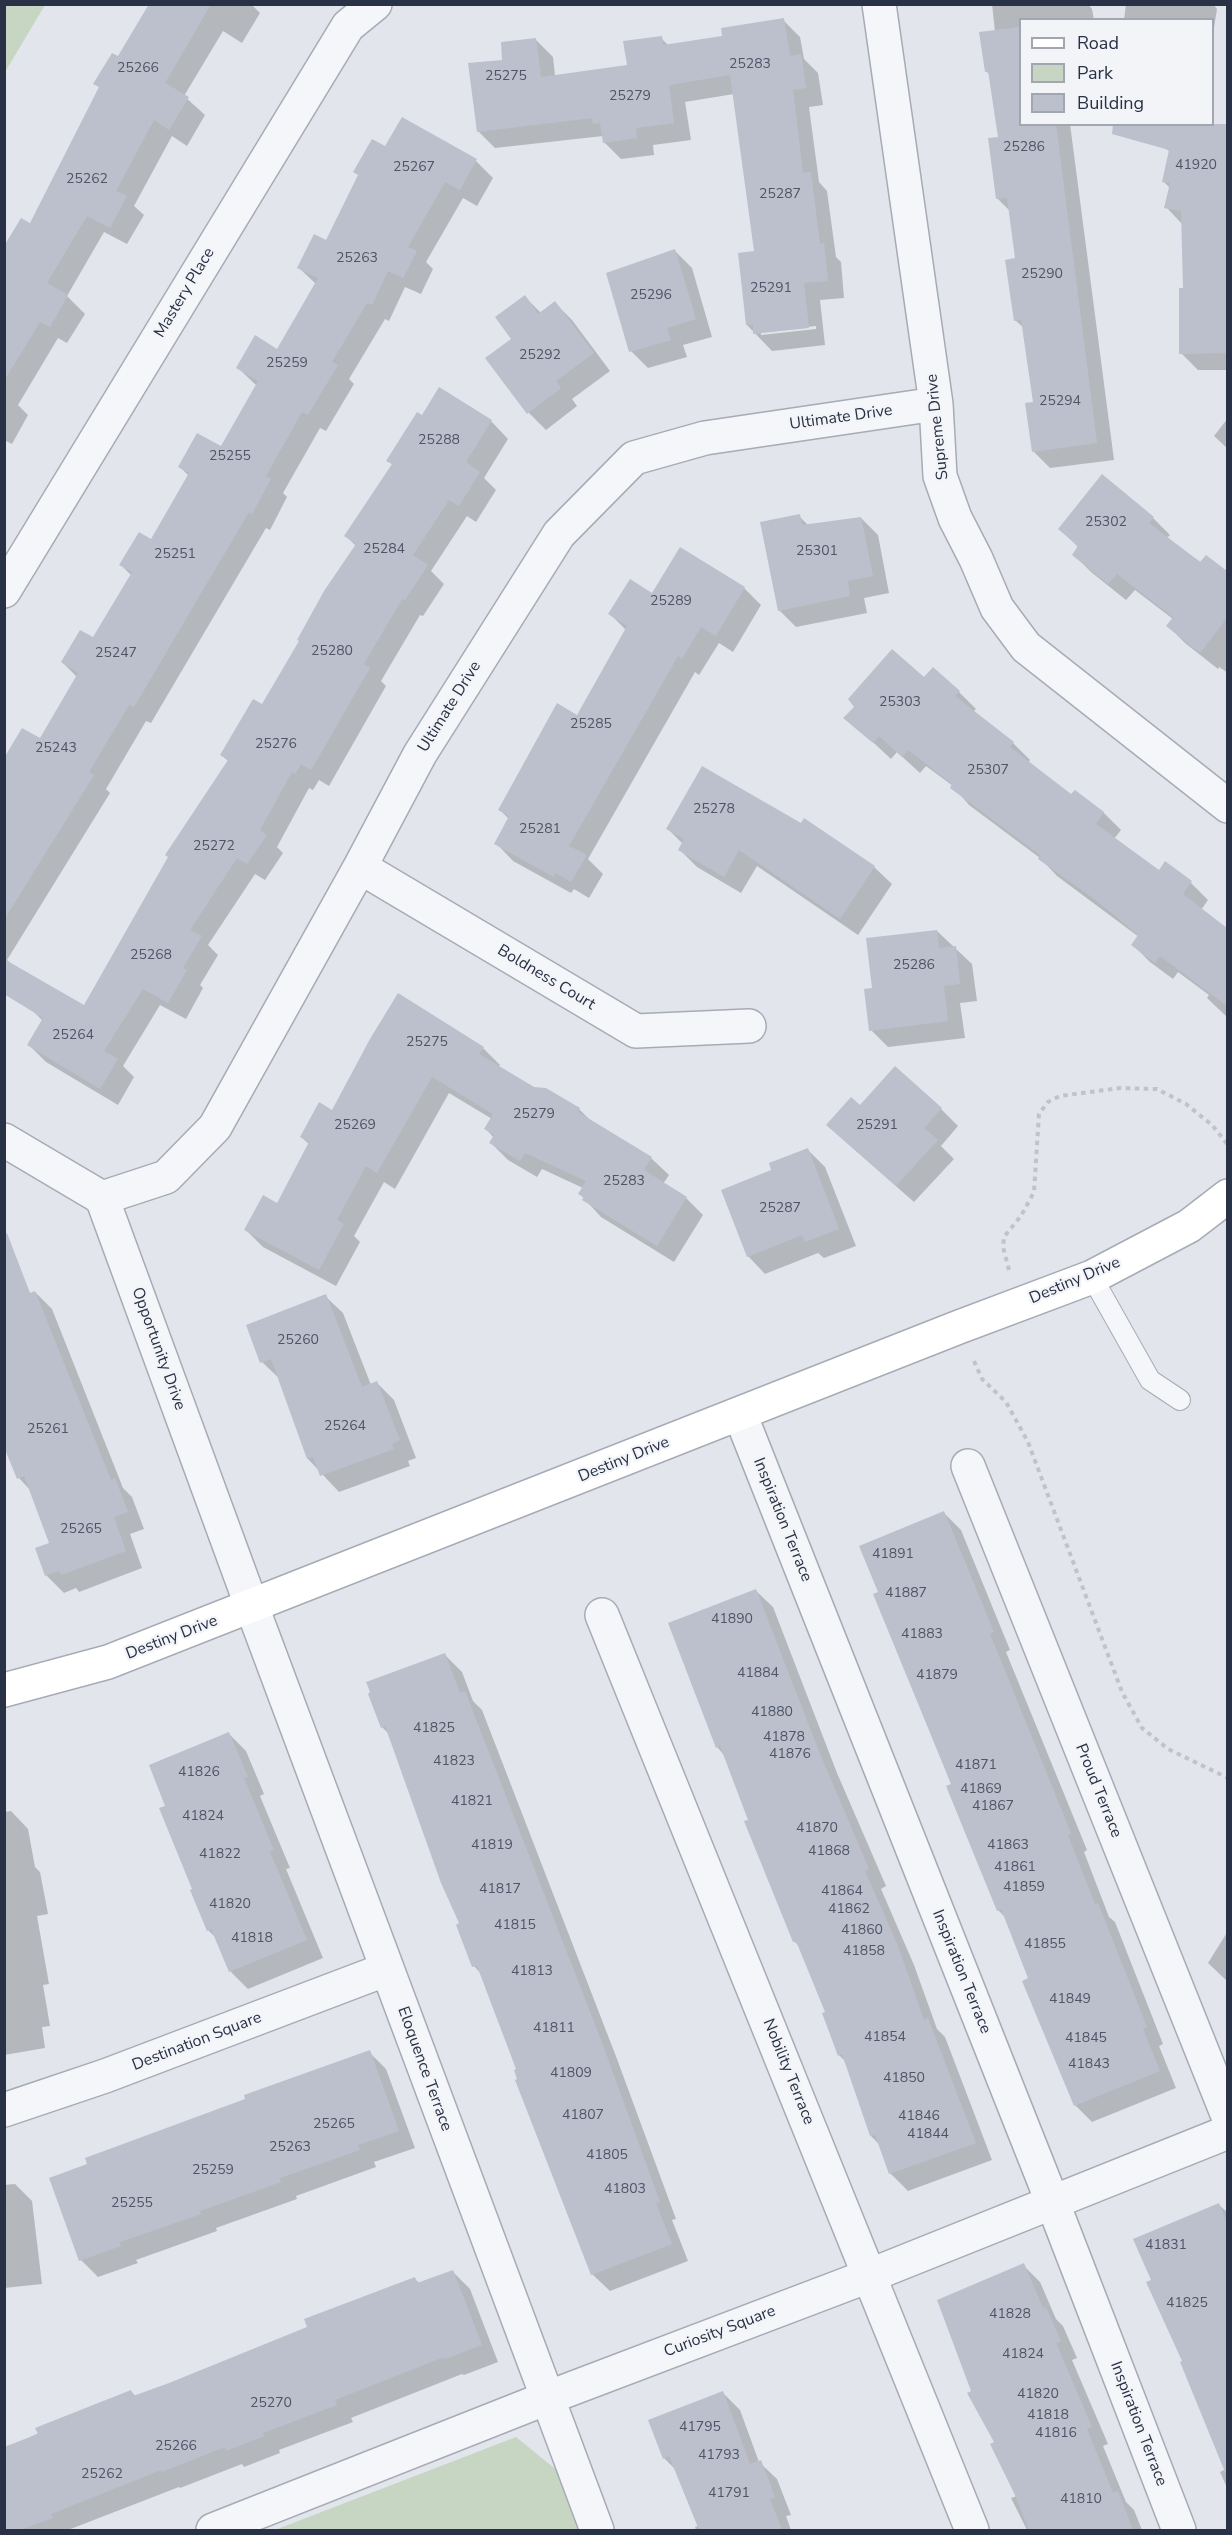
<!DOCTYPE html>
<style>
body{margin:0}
#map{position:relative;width:1232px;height:2535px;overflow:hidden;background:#e2e5eb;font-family:"Nunito Sans",sans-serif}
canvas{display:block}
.frame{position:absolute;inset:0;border:6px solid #283145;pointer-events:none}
.legend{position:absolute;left:1019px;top:18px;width:195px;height:108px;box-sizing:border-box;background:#f2f4f8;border:2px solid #a1a6b0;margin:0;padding:8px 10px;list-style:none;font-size:18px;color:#283145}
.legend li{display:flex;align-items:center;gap:12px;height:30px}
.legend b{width:30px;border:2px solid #a1a6b0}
</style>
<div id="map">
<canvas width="1232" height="2535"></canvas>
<div class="frame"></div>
<ul class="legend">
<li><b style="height:8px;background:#fff"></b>Road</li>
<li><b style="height:16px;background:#c6d6c2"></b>Park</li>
<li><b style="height:16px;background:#bbc0cc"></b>Building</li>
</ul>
</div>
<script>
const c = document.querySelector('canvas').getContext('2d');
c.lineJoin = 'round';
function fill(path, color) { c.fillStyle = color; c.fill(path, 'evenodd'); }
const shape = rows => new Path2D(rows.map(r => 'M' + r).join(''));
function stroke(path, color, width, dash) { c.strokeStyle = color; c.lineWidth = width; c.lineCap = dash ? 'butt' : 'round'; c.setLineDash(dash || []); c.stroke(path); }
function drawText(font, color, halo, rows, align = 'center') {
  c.font = font + ' "Nunito Sans",sans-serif'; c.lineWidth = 4.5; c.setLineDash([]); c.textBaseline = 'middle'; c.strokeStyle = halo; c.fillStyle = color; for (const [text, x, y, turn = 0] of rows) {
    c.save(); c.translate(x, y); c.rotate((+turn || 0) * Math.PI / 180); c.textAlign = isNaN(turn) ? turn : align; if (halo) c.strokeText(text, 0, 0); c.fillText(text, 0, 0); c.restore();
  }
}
const green = shape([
 [5,4,45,5,5,72,4,5],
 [516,2437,564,2476,583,2530,275,2530]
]);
const shadow = shape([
 [150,4,251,4,260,13,242,43,223,31,184,96,205,115,187,146,172,136,134,206,144,215,127,244,104,232,67,296,85,314,67,343,58,338,18,405,28,415,12,444,4,440,4,249,30,225,100,88,95,84,119,58],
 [992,4,1088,4,1092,9,1094,20,1020,20,1020,124,1070,124,1114,460,1050,468,1033,451,1035,403,1024,328,1015,320,1016,260,1010,211,997,198,999,138,990,75,986,71,995,32],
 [1126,4,1213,4,1217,9,1212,40,1212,20,1124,20],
 [783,20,800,37,804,59,818,73,823,105,809,107,819,182,827,191,836,257,841,262,844,298,820,300,825,345,772,351,747,325,755,253,734,94,685,102,691,140,653,145,654,155,621,159,604,142,603,136,495,148,478,131,504,61,536,40,553,57,555,76,629,66,661,38,669,46,724,38],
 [816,326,816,329,761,335,761,332],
 [1211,124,1228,128,1228,370,1198,370,1181,353,1184,290,1183,225,1166,207,1170,188,1164,182,1170,152,1165,148],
 [386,148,476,161,493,178,477,206,463,198,426,262,433,269,421,294,405,287,389,321,385,319,349,379,354,384,326,431,320,428,283,493,287,497,270,530,266,528,151,723,146,721,106,789,110,793,7,960,13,965,4,983,4,792,41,740,78,678,62,662,93,640,132,576,121,565,151,541,189,476,180,467,222,448,257,386,238,368,278,351,316,284,299,268,326,242],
 [675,251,692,268,712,337,683,345,687,357,648,368,631,351],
 [525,297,541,313,555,303,572,320,610,371,572,399,577,406,546,430,529,413,487,359,513,339],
 [439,389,491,421,508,439,484,478,496,490,476,522,467,516,431,571,444,584,423,616,420,615,381,681,386,686,329,786,319,780,313,790,309,788,277,847,283,853,265,880,255,874,208,945,218,955,200,985,203,988,186,1019,160,1005,123,1066,134,1077,118,1105,46,1062,29,1045,43,1021,31,1009,84,1007,229,762,222,755,262,706,356,546,346,536,393,465,388,461,422,417],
 [1228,418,1228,449,1214,436],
 [799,516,809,526,861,518,878,535,889,593,864,598,867,613,796,627,779,610],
 [1153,518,1170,535,1167,538,1228,582,1228,673,1219,667,1218,669,1185,643,1168,626,1173,619,1135,590,1126,600,1091,572,1074,555,1079,548,1060,529],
 [744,588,761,605,733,652,719,643,699,675,695,672,588,859,603,874,589,898,574,889,571,893,513,861,496,843,509,819,500,810,577,717,626,630,610,614,652,595],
 [924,679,959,692,976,709,973,712,1013,743,1030,760,1028,763,1072,797,1075,792,1104,813,1121,830,1114,839,1159,872,1166,863,1191,883,1208,900,1201,910,1228,930,1228,1018,1207,998,1209,995,1178,972,1173,979,1150,962,1133,945,1139,937,1057,876,1040,858,969,805,953,786,926,766,920,773,897,752,891,759,846,717],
 [805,820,874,867,892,884,858,935,757,866,741,893,697,867,680,850,683,844,668,829,801,825],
 [937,931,972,964,977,1001,960,1003,965,1038,888,1047,871,1030,874,989],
 [483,1048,500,1065,498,1068,533,1088,546,1089,579,1109,592,1122,651,1158,669,1175,663,1184,686,1198,703,1215,674,1262,601,1217,580,1194,583,1188,542,1169,537,1177,508,1160,491,1143,494,1138,486,1129,492,1119,449,1093,395,1189,384,1182,354,1236,360,1242,336,1286,263,1247,246,1230,278,1205,310,1145,301,1137,332,1112],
 [860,1107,941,1109,958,1126,941,1146,954,1159,914,1202,846,1142],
 [808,1150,825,1167,856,1246,824,1258,818,1253,765,1274,748,1256,773,1171],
 [35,1292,52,1309,123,1488,132,1497,144,1529,130,1534,142,1568,79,1592,76,1588,64,1593,47,1576,37,1549,50,1544,31,1491,19,1478,4,1442],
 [325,1296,343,1313,371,1385,377,1383,394,1400,416,1458,408,1461,410,1466,339,1492,308,1459,280,1379,262,1362],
 [944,1513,961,1530,1010,1650,1006,1652,1087,1850,1084,1852,1109,1917,1115,1922,1163,2044,1159,2046,1176,2088,1092,2122,1075,2105,1006,1918,998,1910,880,1593],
 [755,1590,773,1607,837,1773,886,1886,881,1889,914,1965,937,2029,945,2037,992,2160,908,2191,890,2173,880,2145,871,2136,846,2062,839,2055,827,2013,800,1947,794,1941,725,1756,717,1747],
 [445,1655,462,1672,473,1701,482,1710,617,2059,676,2219,672,2220,688,2261,610,2291,592,2274,482,1975,474,1966,461,1924,389,1734,382,1727],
 [229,1734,246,1751,264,1794,260,1796,290,1868,286,1869,323,1958,248,1989,231,1972,216,1938,208,1930,167,1806],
 [11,1811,28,1829,35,1867,40,1872,48,1914,37,1916,49,1984,43,1985,50,2026,42,2027,45,2048,4,2055,4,1812],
 [1228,1931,1228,1982,1208,1963],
 [369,2052,386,2069,415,2148,374,2162,376,2167,296,2196,297,2199,216,2228,217,2231,136,2260,138,2263,98,2277,81,2260],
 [15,2184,32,2201,42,2284,4,2288,4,2185],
 [1218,2204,1228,2213,1228,2490,1220,2472,1226,2469,1153,2281],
 [1023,2265,1040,2282,1056,2319,1063,2326,1077,2358,1072,2360,1108,2444,1103,2446,1126,2502,1134,2510,1142,2530,1027,2530,1011,2498,1017,2496,973,2392],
 [453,2272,470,2289,498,2362,464,2375,462,2374,351,2418,353,2422,279,2450,280,2453,244,2467,242,2464,180,2488,179,2487,68,2530,4,2530,4,2449,131,2391,136,2397,309,2328,415,2279,420,2284],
 [723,2393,740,2410,759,2462,777,2479,791,2515,786,2516,791,2530,696,2530,695,2527,698,2526,676,2470,664,2458]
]);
const building = shape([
 [149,4,211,4,165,83,189,97,169,130,154,120,116,191,127,196,110,228,87,216,47,283,68,295,50,327,40,322,4,381,4,246,21,218,30,223,99,87,93,84,112,53,118,56],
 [784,18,790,56,801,54,806,88,793,90,803,173,811,172,820,244,824,243,828,281,804,283,809,328,753,334,753,325,746,325,738,253,754,251,730,75,669,85,674,123,636,128,637,138,603,143,600,123,593,124,592,118,477,132,468,63,502,60,501,42,536,38,541,77,627,65,623,41,662,36,663,45,722,36,721,28],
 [1020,27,1020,124,1056,124,1097,443,1032,452,1025,403,1033,402,1021,320,1014,321,1005,260,1015,258,1007,198,996,199,988,138,998,137,988,71,985,72,979,32],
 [402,117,477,159,460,190,445,182,408,247,417,251,403,278,388,271,372,305,367,303,332,362,338,365,308,415,302,412,266,476,271,479,252,514,249,512,134,707,129,705,89,772,94,775,4,920,4,758,22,728,40,738,78,673,61,662,80,630,93,637,132,572,119,565,139,532,151,539,189,473,178,467,197,433,221,446,258,381,236,368,255,335,277,349,318,278,297,268,314,234,326,240,358,175,353,172,372,139,385,146],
 [1113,124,1227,124,1227,353,1179,354,1179,288,1183,288,1181,211,1164,208,1170,183,1162,182,1169,150,1112,134],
 [675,249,696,319,667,328,671,340,629,352,606,273],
 [525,295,538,314,555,301,594,353,556,381,561,388,527,414,485,358,511,339,495,317],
 [439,387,492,420,466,462,480,472,459,506,449,500,413,555,428,565,405,600,402,599,364,664,370,668,311,770,301,764,295,774,292,772,260,830,267,835,247,864,237,858,190,930,202,936,183,968,187,970,168,1003,143,989,104,1051,118,1059,100,1089,27,1045,43,1018,4,994,4,959,84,1005,168,857,165,855,228,760,220,755,253,699,262,704,299,641,297,640,324,591,356,544,344,536,392,464,386,461,417,412,422,415],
 [1102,474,1154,517,1149,523,1200,562,1206,555,1227,571,1227,618,1200,653,1166,626,1173,617,1117,574,1108,584,1072,555,1078,546,1058,529],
 [800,514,802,525,861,517,873,576,848,581,850,596,778,611,760,522],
 [680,547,745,587,716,636,701,627,682,659,678,656,569,846,587,855,571,882,556,873,554,877,494,844,509,816,498,810,557,703,577,715,627,626,608,614,630,579,652,593],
 [892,649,924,677,933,667,960,691,955,696,1014,742,1010,747,1071,794,1075,790,1104,812,1096,824,1159,870,1165,861,1192,881,1183,894,1227,928,1227,1006,1160,956,1155,963,1131,945,1138,935,1097,901,1038,859,1040,855,950,788,952,784,908,750,902,757,879,736,873,743,843,718,854,707,848,699],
 [702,766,801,823,804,818,875,866,840,919,739,850,724,877,678,850,684,839,666,829],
 [937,930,939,948,956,946,960,984,944,986,948,1021,869,1031,864,989,872,988,866,938],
 [398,993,484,1047,479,1054,534,1087,546,1088,580,1108,578,1112,652,1157,644,1170,687,1197,657,1246,582,1200,584,1197,578,1194,586,1181,525,1153,520,1161,489,1143,494,1135,484,1129,493,1114,432,1077,377,1173,366,1166,337,1220,344,1224,319,1270,244,1230,263,1195,277,1203,309,1142,300,1137,319,1102,332,1110,370,1039],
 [895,1066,942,1108,924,1128,938,1140,896,1186,826,1125,851,1097,860,1105],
 [808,1148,839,1229,805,1242,802,1235,747,1257,721,1190,771,1170,769,1163],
 [7,1233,30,1293,35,1291,111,1480,115,1478,128,1512,114,1517,126,1551,61,1575,59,1571,45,1576,35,1548,49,1543,24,1476,17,1479,4,1447,4,1234],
 [326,1294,362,1387,377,1381,400,1440,392,1444,394,1449,320,1476,313,1457,307,1459,271,1359,260,1363,246,1325],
 [944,1511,994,1632,990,1634,1071,1833,1068,1835,1095,1904,1098,1903,1147,2027,1143,2029,1160,2071,1074,2106,1022,1981,1028,1978,1001,1909,997,1911,946,1786,951,1784,873,1594,878,1592,859,1546],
 [756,1589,820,1754,869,1869,865,1871,898,1946,924,2020,928,2018,976,2143,889,2174,875,2135,870,2136,842,2054,838,2056,822,2013,825,2012,796,1941,793,1942,744,1821,748,1820,720,1746,716,1748,668,1623],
 [445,1653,460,1693,465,1691,601,2040,660,2202,656,2203,672,2244,591,2275,515,2080,517,2079,514,2070,516,2069,477,1966,472,1967,456,1925,459,1923,441,1883,385,1726,381,1728,368,1694,370,1692,366,1682],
 [229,1732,248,1777,244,1778,274,1850,270,1852,307,1940,229,1972,211,1929,207,1931,190,1890,192,1889,159,1808,165,1806,149,1765],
 [370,2050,399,2131,358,2145,360,2150,280,2178,281,2182,200,2211,201,2214,120,2242,121,2246,79,2261,49,2178,87,2164,85,2158,245,2099,244,2095],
 [1219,2203,1227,2223,1227,2472,1225,2472,1180,2362,1182,2361,1146,2282,1151,2280,1133,2239],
 [1024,2263,1043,2308,1046,2307,1061,2341,1056,2343,1092,2427,1087,2429,1113,2493,1118,2491,1133,2530,1029,2530,1015,2495,990,2444,994,2442,967,2393,971,2391,937,2300],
 [453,2270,482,2345,445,2359,444,2357,335,2400,337,2405,263,2433,264,2436,226,2451,225,2447,162,2472,161,2470,51,2514,53,2518,20,2530,4,2530,4,2447,38,2434,35,2428,131,2390,133,2396,169,2383,307,2327,304,2319,415,2277,417,2283],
 [723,2391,750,2464,761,2460,775,2497,770,2499,782,2530,699,2530,669,2456,663,2459,648,2420]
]);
const path = shape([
 [1009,1270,1003,1247,1004,1237,1021,1216,1034,1192,1039,1114,1048,1102,1060,1096,1120,1088,1157,1089,1186,1104,1212,1125,1228,1145],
 [974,1361,982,1379,1006,1402,1028,1442,1122,1692,1142,1728,1168,1749,1228,1778]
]);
const lane = shape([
 [1092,1277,1150,1380,1180,1400]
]);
const street = shape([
 [879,4,936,404,940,476,955,518,976,559,997,608,1026,647,1228,806],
 [4,591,348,26,375,4],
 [360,867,636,1031,749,1026],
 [4,1140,102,1198,252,1607,597,2530],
 [102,1198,166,1177,215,1127,360,867,420,754,559,534,634,458,705,438,936,404],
 [740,1414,1052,2201,1179,2530],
 [968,1466,1228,2116],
 [602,1615,972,2530],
 [4,2110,105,2076,387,1969],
 [213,2530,547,2398,871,2275,1228,2132]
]);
const secondary = shape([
 [4,1690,108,1662,959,1327,1092,1277,1189,1226,1228,1196]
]);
const numberNames = [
 ["25283",750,65],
 ["25266",138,69],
 ["25275",506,77],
 ["25279",630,97],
 ["25286",1024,148],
 ["41920",1196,166],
 ["25267",414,168],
 ["25262",87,180],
 ["25287",780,195],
 ["25263",357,259],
 ["25290",1042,275],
 ["25291",771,289],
 ["25296",651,296],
 ["25292",540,356],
 ["25259",287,364],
 ["25294",1060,402],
 ["25288",439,441],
 ["25255",230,457],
 ["25302",1106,523],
 ["25284",384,550],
 ["25301",817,552],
 ["25251",175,555],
 ["25289",671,602],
 ["25280",332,652],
 ["25247",116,654],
 ["25303",900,703],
 ["25285",591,725],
 ["25276",276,745],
 ["25243",56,749],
 ["25307",988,771],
 ["25278",714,810],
 ["25281",540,830],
 ["25272",214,847],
 ["25268",151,956],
 ["25286",914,966],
 ["25264",73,1036],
 ["25275",427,1043],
 ["25279",534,1115],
 ["25269",355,1126],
 ["25291",877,1126],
 ["25283",624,1182],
 ["25287",780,1209],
 ["25260",298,1341],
 ["25264",345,1427],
 ["25261",48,1430],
 ["25265",81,1530],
 ["41891",893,1555],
 ["41887",906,1594],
 ["41890",732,1620],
 ["41883",922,1635],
 ["41884",758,1674],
 ["41879",937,1676],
 ["41880",772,1713],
 ["41825",434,1729],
 ["41878",784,1738],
 ["41876",790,1755],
 ["41823",454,1762],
 ["41871",976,1766],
 ["41826",199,1773],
 ["41869",981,1790],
 ["41821",472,1802],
 ["41867",993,1807],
 ["41824",203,1817],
 ["41870",817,1829],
 ["41819",492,1846],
 ["41863",1008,1846],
 ["41868",829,1852],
 ["41822",220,1855],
 ["41861",1015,1868],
 ["41859",1024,1888],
 ["41817",500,1890],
 ["41864",842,1892],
 ["41820",230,1905],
 ["41862",849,1910],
 ["41815",515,1926],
 ["41860",862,1931],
 ["41818",252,1939],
 ["41855",1045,1945],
 ["41858",864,1952],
 ["41813",532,1972],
 ["41849",1070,2000],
 ["41811",554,2029],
 ["41854",885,2038],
 ["41845",1086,2039],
 ["41843",1089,2065],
 ["41809",571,2074],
 ["41850",904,2079],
 ["41807",583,2116],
 ["41846",919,2117],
 ["25265",334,2125],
 ["41844",928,2135],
 ["25263",290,2148],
 ["41805",607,2156],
 ["25259",213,2171],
 ["41803",625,2190],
 ["25255",132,2204],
 ["41831",1166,2246],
 ["41825",1187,2304],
 ["41828",1010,2315],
 ["41824",1023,2355],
 ["41820",1038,2395],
 ["25270",271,2404],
 ["41818",1048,2416],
 ["41795",700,2428],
 ["41816",1056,2434],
 ["25266",176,2447],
 ["41793",719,2456],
 ["25262",102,2475],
 ["41791",729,2494],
 ["41810",1081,2500]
];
const streetNames = [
 ["Mastery Place",185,293,-59],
 ["Ultimate Drive",841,418,-8],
 ["Supreme Drive",938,427,-96],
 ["Ultimate Drive",450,707,-58],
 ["Boldness Court",546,978,31],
 ["Destiny Drive",1075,1281,-23],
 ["Opportunity Drive",158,1349,70],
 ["Destiny Drive",624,1460,-22],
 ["Inspiration Terrace",782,1520,68],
 ["Destiny Drive",172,1638,-21],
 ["Proud Terrace",1098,1791,68],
 ["Inspiration Terrace",961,1972,68],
 ["Destination Square",197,2042,-21],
 ["Eloquence Terrace",424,2069,70],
 ["Nobility Terrace",788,2072,68],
 ["Curiosity Square",720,2332,-21],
 ["Inspiration Terrace",1138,2424,69]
];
fill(green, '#c6d6c2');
fill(shadow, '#0003');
fill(building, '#bbc0cc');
stroke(lane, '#a6abb6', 22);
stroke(street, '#a6abb6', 36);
stroke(secondary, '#a6abb6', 36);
stroke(path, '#c0c3ca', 4, [4.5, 4.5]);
stroke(lane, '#f5f6f9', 20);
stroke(street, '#f5f6f9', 33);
stroke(secondary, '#fff', 33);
drawText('14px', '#4d5567', null, numberNames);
drawText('16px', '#283145', '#f2f4f8', streetNames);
</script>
